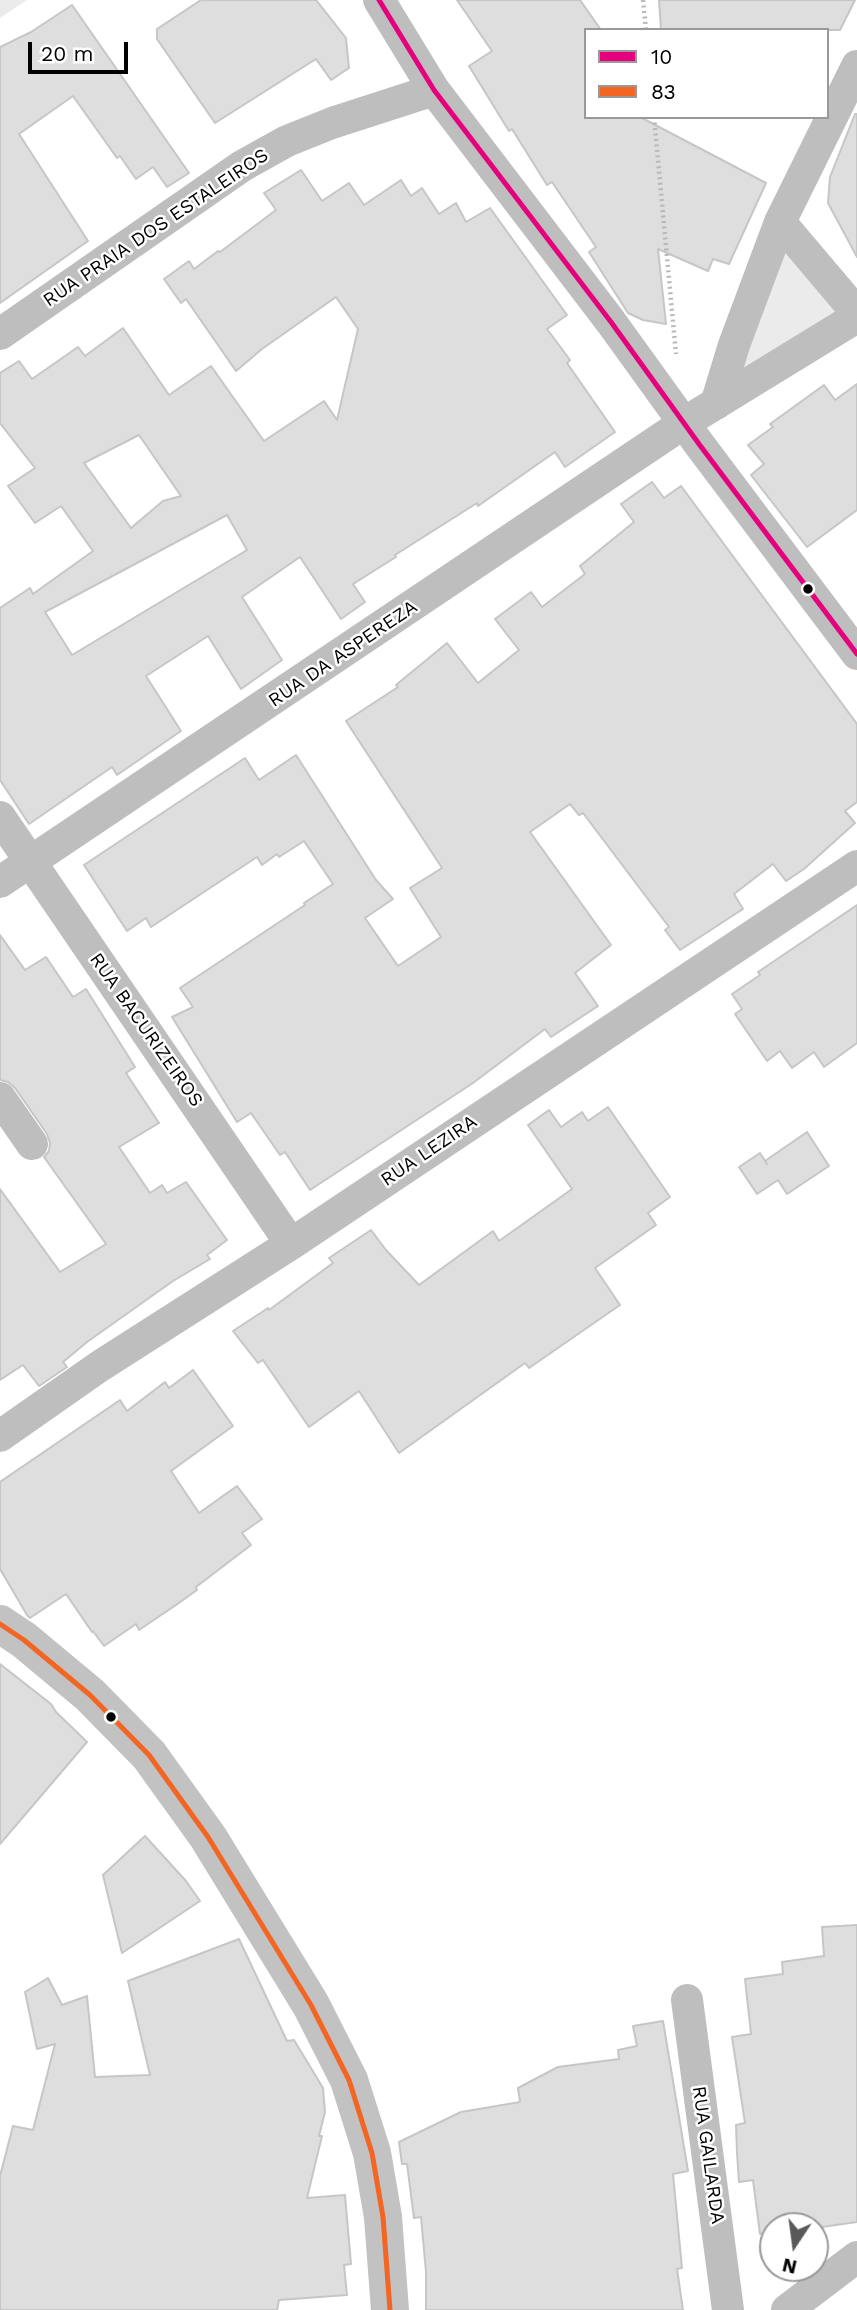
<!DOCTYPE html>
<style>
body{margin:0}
#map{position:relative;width:857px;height:2310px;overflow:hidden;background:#fff;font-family:"Work Sans",sans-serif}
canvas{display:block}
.legend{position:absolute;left:584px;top:28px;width:245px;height:91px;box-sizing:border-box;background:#fff;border:2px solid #999;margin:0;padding:9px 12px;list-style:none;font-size:21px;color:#000}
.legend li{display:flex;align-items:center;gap:14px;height:35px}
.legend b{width:35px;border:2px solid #999}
.north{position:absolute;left:759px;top:2212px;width:70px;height:70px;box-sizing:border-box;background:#fff;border:2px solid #999;border-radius:50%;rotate:193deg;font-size:19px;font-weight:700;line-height:28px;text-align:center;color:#000}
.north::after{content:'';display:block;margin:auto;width:24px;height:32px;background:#595959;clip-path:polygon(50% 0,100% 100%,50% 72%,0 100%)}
.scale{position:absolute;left:28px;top:42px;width:100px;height:32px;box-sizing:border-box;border:4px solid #000;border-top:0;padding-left:9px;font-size:21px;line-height:24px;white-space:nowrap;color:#000;-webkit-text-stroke:5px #fff;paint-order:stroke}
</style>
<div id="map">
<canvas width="857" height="2310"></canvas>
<ul class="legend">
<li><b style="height:9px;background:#e5007d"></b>10</li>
<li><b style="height:9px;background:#f26522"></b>83</li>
</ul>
<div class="north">N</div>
<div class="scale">20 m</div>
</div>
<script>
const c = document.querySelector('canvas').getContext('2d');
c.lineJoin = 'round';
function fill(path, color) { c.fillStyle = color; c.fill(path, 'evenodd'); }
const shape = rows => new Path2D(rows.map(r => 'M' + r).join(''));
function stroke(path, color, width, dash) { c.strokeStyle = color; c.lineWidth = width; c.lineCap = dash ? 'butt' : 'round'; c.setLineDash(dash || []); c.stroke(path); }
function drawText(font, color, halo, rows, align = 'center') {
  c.font = font + ' "Work Sans",sans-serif'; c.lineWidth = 5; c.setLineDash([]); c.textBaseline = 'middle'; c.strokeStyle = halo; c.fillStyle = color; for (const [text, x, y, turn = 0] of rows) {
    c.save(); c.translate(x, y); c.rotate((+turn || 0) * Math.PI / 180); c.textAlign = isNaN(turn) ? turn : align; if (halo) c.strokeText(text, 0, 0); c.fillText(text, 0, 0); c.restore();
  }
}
const green = shape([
 [0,0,27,0,0,18],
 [780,222,857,313,716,404]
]);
const building = shape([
 [201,0,316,0,346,38,349,68,331,80,316,59,215,123,157,39,157,29,201,0],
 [457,0,580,0,601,30,586,30,586,117,640,117,766,183,729,264,713,259,708,271,658,249,666,324,643,320,628,313,589,252,596,247,552,182,547,185,512,129,509,131,469,66,492,51,457,0],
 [659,0,855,0,840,30,661,30,659,0],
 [72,5,189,173,167,187,153,167,136,179,120,156,117,158,73,96,19,134,88,241,0,303,0,47,31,32,72,5],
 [855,114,857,114,857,257,828,203,830,177,855,114],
 [301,170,322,201,349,183,364,205,401,180,411,196,422,188,439,214,456,203,466,222,490,208,567,315,547,329,570,360,567,363,615,432,565,467,555,452,478,506,477,503,395,555,396,557,353,584,365,602,341,619,300,557,242,597,282,660,241,689,208,636,146,676,181,731,117,775,112,767,29,824,0,780,0,608,30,588,33,594,93,551,61,506,35,523,8,486,35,468,0,423,0,373,19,361,32,379,78,347,85,356,123,328,169,395,211,366,264,441,324,401,337,420,358,329,336,297,262,349,236,371,186,299,181,303,164,279,189,261,194,269,218,251,220,252,276,210,264,193,301,170],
 [139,435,181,496,163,501,131,528,84,463,139,435],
 [227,515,247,550,72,655,45,612,227,515],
 [857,384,857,510,807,547,751,475,764,464,748,445,773,427,770,424,824,385,835,400,857,384],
 [652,482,664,498,681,486,857,724,857,802,845,811,855,823,804,869,786,881,773,864,734,894,743,909,680,950,665,930,669,927,583,813,579,815,570,804,530,832,611,945,575,973,598,1006,551,1037,545,1029,473,1083,310,1190,285,1152,280,1155,251,1113,237,1122,172,1017,193,1007,180,988,305,905,304,903,333,884,304,841,279,857,277,854,262,865,257,857,151,927,146,918,127,931,84,865,245,758,259,780,296,755,376,880,393,899,365,918,398,966,441,937,410,888,442,868,346,721,398,687,396,685,447,643,478,683,519,650,495,619,531,592,542,607,585,574,580,566,634,522,621,504,652,482],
 [857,905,857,1043,824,1067,814,1052,792,1068,780,1051,767,1061,735,1014,742,1009,732,994,760,975,758,972,857,905],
 [0,935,25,970,46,957,73,997,86,989,135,1067,126,1073,159,1123,119,1147,150,1193,162,1185,167,1193,186,1182,227,1240,207,1255,210,1259,173,1281,87,1342,63,1362,67,1367,39,1386,23,1365,0,1380,0,1189,60,1272,106,1244,44,1157,49,1151,50,1143,47,1134,15,1088,8,1082,0,1080,0,935],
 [608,1107,670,1197,648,1213,656,1225,595,1268,620,1305,529,1368,525,1363,399,1453,359,1391,309,1427,263,1360,258,1363,233,1331,268,1308,269,1310,333,1263,329,1258,371,1230,386,1250,419,1285,493,1231,499,1241,572,1189,528,1125,549,1110,561,1127,582,1112,588,1121,608,1107],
 [807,1132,829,1166,787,1194,778,1180,757,1194,739,1167,760,1153,767,1164,765,1161,807,1132],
 [193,1370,233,1426,171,1471,199,1513,237,1486,262,1519,242,1533,251,1545,196,1587,197,1590,176,1605,139,1630,136,1624,104,1646,93,1631,92,1632,66,1594,30,1618,27,1615,0,1569,0,1482,120,1400,127,1411,165,1382,169,1388,193,1370],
 [0,1664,51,1704,56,1712,87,1742,0,1844,0,1664],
 [145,1836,186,1881,200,1901,122,1953,103,1875,145,1836],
 [857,1925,857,2222,815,2228,815,2226,773,2226,773,2235,765,2236,765,2233,760,2234,753,2180,739,2182,737,2153,736,2125,745,2123,732,2037,751,2034,745,1979,783,1974,782,1962,824,1956,822,1927,857,1925],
 [239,1939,287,2041,294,2040,323,2088,325,2112,319,2136,322,2136,307,2198,345,2195,351,2264,344,2265,347,2295,279,2300,277,2310,0,2310,0,2176,13,2126,33,2130,55,2044,37,2049,25,1992,48,1978,62,2005,87,1996,95,2077,150,2075,128,1981,239,1939],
 [663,2021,688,2171,673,2174,682,2268,677,2269,683,2310,426,2310,426,2272,421,2217,414,2218,407,2164,402,2164,399,2142,461,2112,520,2102,518,2088,558,2067,619,2059,618,2050,637,2046,633,2026,663,2021]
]);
const path = shape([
 [643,0,646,30],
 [654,117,676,354]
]);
const street = shape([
 [379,0,434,90,611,322,699,444,857,654],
 [780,222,857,313],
 [0,334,242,166,287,141,332,123,434,90],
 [716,404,734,345,780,222,857,66],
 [0,817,291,1244],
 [0,882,684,423,857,317],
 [0,1098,32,1144],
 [0,1436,100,1366,291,1244,857,866],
 [687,2000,728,2310],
 [787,2310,857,2257]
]);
const secondary = shape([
 [0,1624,24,1640,90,1695,149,1755,208,1837,311,2005,349,2080,372,2153,383,2217,390,2310]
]);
const bus1 = shape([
 [379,0,434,90,611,322,699,444,857,654]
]);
const bus2 = shape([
 [0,1624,24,1640,90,1695,149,1755,208,1837,311,2005,349,2080,372,2153,383,2217,390,2310]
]);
const markers = [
 [808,589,6,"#000"],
 [111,1717,6,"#000"]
];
const streetNames = [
 ["RUA PRAIA DOS ESTALEIROS",156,228,-34],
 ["RUA DA ASPEREZA",343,654,-34],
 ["RUA BACURIZEIROS",146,1030,55],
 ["RUA LEZIRA",429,1151,-34],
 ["RUA GAILARDA",708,2155,82]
];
fill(green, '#ebebeb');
fill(building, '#dedede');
stroke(building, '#c6c6c6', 2);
stroke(path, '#b9b9b9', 4.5, [2, 3.5]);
stroke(street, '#bebebe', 32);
stroke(secondary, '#c2c2c2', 38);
stroke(bus1, '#e5007d', 5);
stroke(bus2, '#f26522', 5);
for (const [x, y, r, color] of markers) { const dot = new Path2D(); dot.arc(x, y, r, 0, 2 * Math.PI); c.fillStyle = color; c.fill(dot); stroke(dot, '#fff', 2.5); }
drawText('19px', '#000', '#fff', streetNames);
</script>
